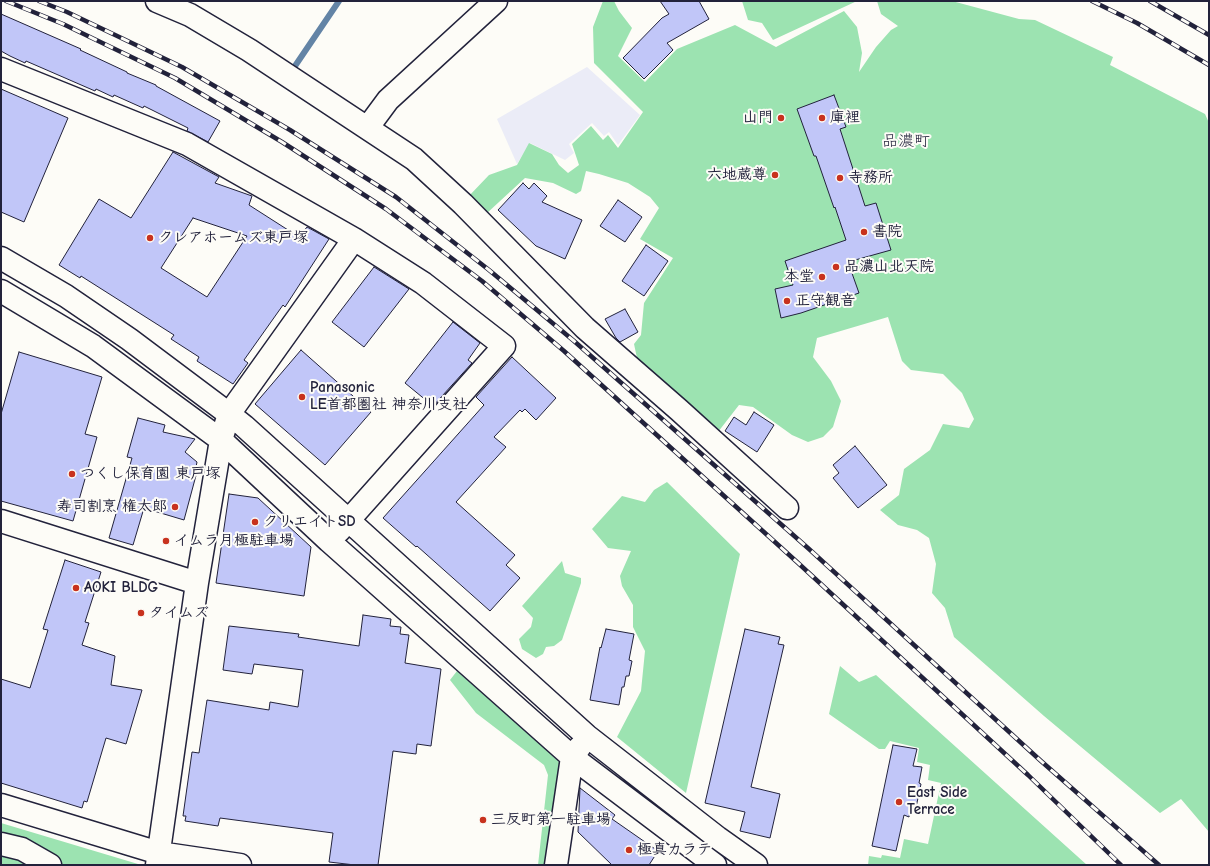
<!DOCTYPE html>
<meta charset="utf-8">
<style>
body{margin:0}
#map{position:relative;width:1210px;height:866px;overflow:hidden;background:#fdfcf7;font-family:"Comic Neue",sans-serif}
canvas{display:block}
.frame{position:absolute;inset:0;border:2px solid #22223b;pointer-events:none}
</style>
<div id="map">
<canvas width="1210" height="866"></canvas>
<div class="frame"></div>
</div>
<script>
const c = document.querySelector('canvas').getContext('2d');
c.lineJoin = 'round';
function fill(path, color) { c.fillStyle = color; c.fill(path, 'evenodd'); }
const shape = rows => new Path2D(rows.map(r => 'M' + r).join(''));
function stroke(path, color, width, dash) { c.strokeStyle = color; c.lineWidth = width; c.lineCap = dash ? 'butt' : 'round'; c.setLineDash(dash || []); c.stroke(path); }
function drawText(font, color, halo, rows, align = 'center') {
  c.font = font + ' "Comic Neue","Klee One",sans-serif'; c.lineWidth = 4; c.setLineDash([]); c.textBaseline = 'middle'; c.strokeStyle = halo; c.fillStyle = color; for (const [text, x, y, turn = 0] of rows) {
    c.save(); c.translate(x, y); c.rotate((+turn || 0) * Math.PI / 180); c.textAlign = isNaN(turn) ? turn : align; if (halo) c.strokeText(text, 0, 0); c.fillText(text, 0, 0); c.restore();
  }
}
const built = shape([
 [587,67,640,115,618,145,609,132,604,136,592,123,569,144,574,153,565,160,530,143,517,164,497,119]
]);
const green = shape([
 [603,1,614,1,619,11,632,28,618,56,645,82,677,49,735,25,776,47,844,11,857,27,862,53,859,72,876,47,891,30,898,26,881,14,877,1,952,1,1019,19,1035,20,1113,57,1110,65,1205,114,1209,123,1209,832,1181,799,1160,813,1044,716,954,637,945,608,932,593,936,564,929,538,917,530,898,525,880,510,899,495,904,469,930,450,943,424,969,428,974,419,962,393,943,374,911,370,902,361,888,317,817,338,813,357,831,381,841,401,833,427,823,437,808,442,792,435,753,407,739,405,718,432,637,358,634,344,641,335,644,303,673,258,640,239,659,208,650,197,628,183,599,174,586,171,581,191,576,194,553,183,525,178,486,214,468,197,489,175,517,165,529,143,552,154,559,165,568,173,579,165,572,144,591,126,603,140,608,135,618,148,643,112,594,63,593,27],
 [742,1,857,1,773,40,762,23,748,20],
 [667,482,740,554,686,793,617,737,641,691,645,651,633,627,633,605,622,586,620,576,631,551,608,548,592,529,622,496,645,502,654,490],
 [562,561,565,573,581,578,581,583,562,640,554,646,546,647,543,654,536,658,522,649,519,639,531,627,533,618,522,606],
 [840,666,859,682,876,675,1087,865,868,865,869,856,881,858,882,855,900,858,904,839,928,844,941,783,928,780,930,765,917,762,919,748,890,741,885,749,879,749,829,714],
 [457,671,558,760,561,768,548,865,538,865,548,775,544,765,476,713,450,680],
 [1,823,138,864,139,865,1,865]
]);
const stream = shape([
 [295,66,339,1]
]);
const building = shape([
 [660,1,699,1,709,19,667,43,673,50,644,79,623,58,662,18,669,14,660,1],
 [1,14,81,49,80,50,127,72,127,73,156,85,156,86,220,121,208,142,187,131,188,128,144,106,143,108,114,95,113,97,96,89,95,91,26,61,25,63,10,56,1,51,1,14],
 [1,89,68,118,24,222,1,212,1,89],
 [834,95,846,127,840,129,865,206,876,203,891,250,848,262,859,293,801,313,781,318,775,289,793,285,785,261,846,240,835,207,834,208,816,156,814,156,797,109,834,95],
 [173,152,219,177,215,183,252,196,249,205,299,237,307,227,329,239,285,307,283,305,244,360,248,363,233,384,197,361,199,357,171,339,174,335,81,276,80,278,59,265,99,199,131,218,173,152],
 [193,218,247,236,207,297,161,268,193,218],
 [523,183,529,189,534,183,547,196,542,202,582,220,565,259,536,246,498,210,523,183],
 [618,200,642,217,625,242,600,226,618,200],
 [646,245,668,261,644,296,622,281,646,245],
 [374,267,409,289,364,347,332,322,374,267],
 [625,309,638,332,620,342,616,338,605,319,625,309],
 [453,322,480,343,468,360,472,363,433,406,405,383,453,322],
 [301,350,371,412,325,465,255,404,301,350],
 [19,352,102,377,85,434,97,437,73,521,1,501,1,414,19,352],
 [512,357,556,398,536,420,525,409,522,412,520,410,494,437,506,447,456,502,515,555,506,565,520,578,490,611,417,546,416,547,383,518,484,405,476,397,512,357],
 [754,412,774,425,757,452,725,431,734,417,746,425,754,412],
 [138,418,165,425,163,432,195,439,185,452,197,462,196,467,198,468,184,520,144,508,133,545,109,538,132,458,127,457,138,418],
 [855,446,887,485,858,508,833,478,839,473,833,465,855,446],
 [229,494,258,498,311,547,304,596,216,583,229,494],
 [65,560,101,572,85,622,89,623,82,645,115,656,111,685,142,690,126,744,106,738,87,802,84,801,82,808,1,783,1,679,30,688,48,630,43,629,65,560],
 [363,615,391,619,390,626,401,627,400,634,409,635,405,663,441,669,431,746,417,744,416,754,393,751,378,865,355,865,329,862,333,833,220,818,218,826,185,821,186,816,183,816,192,752,199,753,207,700,269,710,270,702,298,707,303,670,254,664,252,674,223,670,229,626,299,634,298,637,359,646,363,615],
 [606,629,634,634,629,660,632,661,629,676,626,676,624,687,622,687,619,705,590,700,600,647,601,648,606,629],
 [745,629,780,637,778,644,784,645,751,787,780,794,770,838,740,831,745,812,705,803,745,629],
 [893,745,917,749,913,766,922,767,919,783,921,784,915,812,910,811,909,817,904,815,896,851,872,846,893,745],
 [580,788,615,815,612,819,658,851,649,865,612,865,578,832,580,788]
]);
const minor = shape([
 [157,1,190,15,249,50,414,159,463,204,585,328,679,410,787,508],
 [1,69,187,144,354,239,423,283,504,346,339,531],
 [368,127,388,100,496,1],
 [1,258,66,296,129,339,229,414,244,426,587,736,718,838,756,865],
 [1,291,93,346,221,440,329,541,572,757,715,865],
 [1,521,197,583],
 [1,805,159,853,240,865],
 [1,844,22,849,50,865],
 [157,865,197,583,221,440,229,414,354,239],
 [556,865,572,757,579,748]
]);
const rail = shape([
 [6,1,63,24,175,78,282,142,386,209,482,281,564,351,797,562,1028,775,1121,865],
 [39,1,67,12,182,67,290,130,396,197,489,270,574,341,809,549,1041,761,1159,865],
 [1092,1,1137,23,1209,65],
 [1150,1,1209,35]
]);
const markers = [
 [781,118,4,"#c8321e"],
 [822,118,4,"#c8321e"],
 [775,175,4,"#c8321e"],
 [840,178,4,"#c8321e"],
 [864,232,4,"#c8321e"],
 [150,238,4,"#c8321e"],
 [836,267,4,"#c8321e"],
 [822,277,4,"#c8321e"],
 [787,301,4,"#c8321e"],
 [302,397,4,"#c8321e"],
 [72,474,4,"#c8321e"],
 [175,507,4,"#c8321e"],
 [255,522,4,"#c8321e"],
 [166,541,4,"#c8321e"],
 [76,588,4,"#c8321e"],
 [141,613,4,"#c8321e"],
 [899,802,4,"#c8321e"],
 [483,820,4,"#c8321e"],
 [629,850,4,"#c8321e"]
];
const poiNames = [
 ["山門",773,118,"right"],
 ["庫裡",830,118],
 ["六地蔵尊",767,175,"right"],
 ["寺務所",848,178],
 ["書院",872,232],
 ["クレアホームズ東戸塚",158,238],
 ["品濃山北天院",844,267],
 ["本堂",814,277,"right"],
 ["正守観音",795,301],
 ["Panasonic",310,388],
 ["LE首都圏社 神奈川支社",310,405],
 ["つくし保育園 東戸塚",80,474],
 ["寿司割烹 権太郎",167,507,"right"],
 ["クリエイトSD",263,522],
 ["イムラ月極駐車場",174,541],
 ["AOKI BLDG",84,588],
 ["タイムズ",149,613],
 ["East Side",907,793],
 ["Terrace",907,810],
 ["三反町第一駐車場",491,820],
 ["極真カラテ",637,850]
];
const neighbourhoodNames = [
 ["品濃町",906,141]
];
fill(built, '#ebecf7');
fill(green, '#9ce3b1');
stroke(stream, '#6384a6', 6);
fill(building, '#c1c6f8');
stroke(building, '#22223b', 1);
stroke(minor, '#22223b', 25);
stroke(minor, '#fdfcf7', 22);
stroke(rail, '#22223b', 4.5);
stroke(rail, '#fdfcf7', 3, [9]);
for (const [x, y, r, color] of markers) { const dot = new Path2D(); dot.arc(x, y, r, 0, 2 * Math.PI); c.fillStyle = color; c.fill(dot); stroke(dot, '#fdfcf7', 1.5); }
drawText('bold 15px', '#22223b', '#fdfcf7', poiNames, 'left');
drawText('16px', '#22223b', '#fdfcf7', neighbourhoodNames);
</script>
